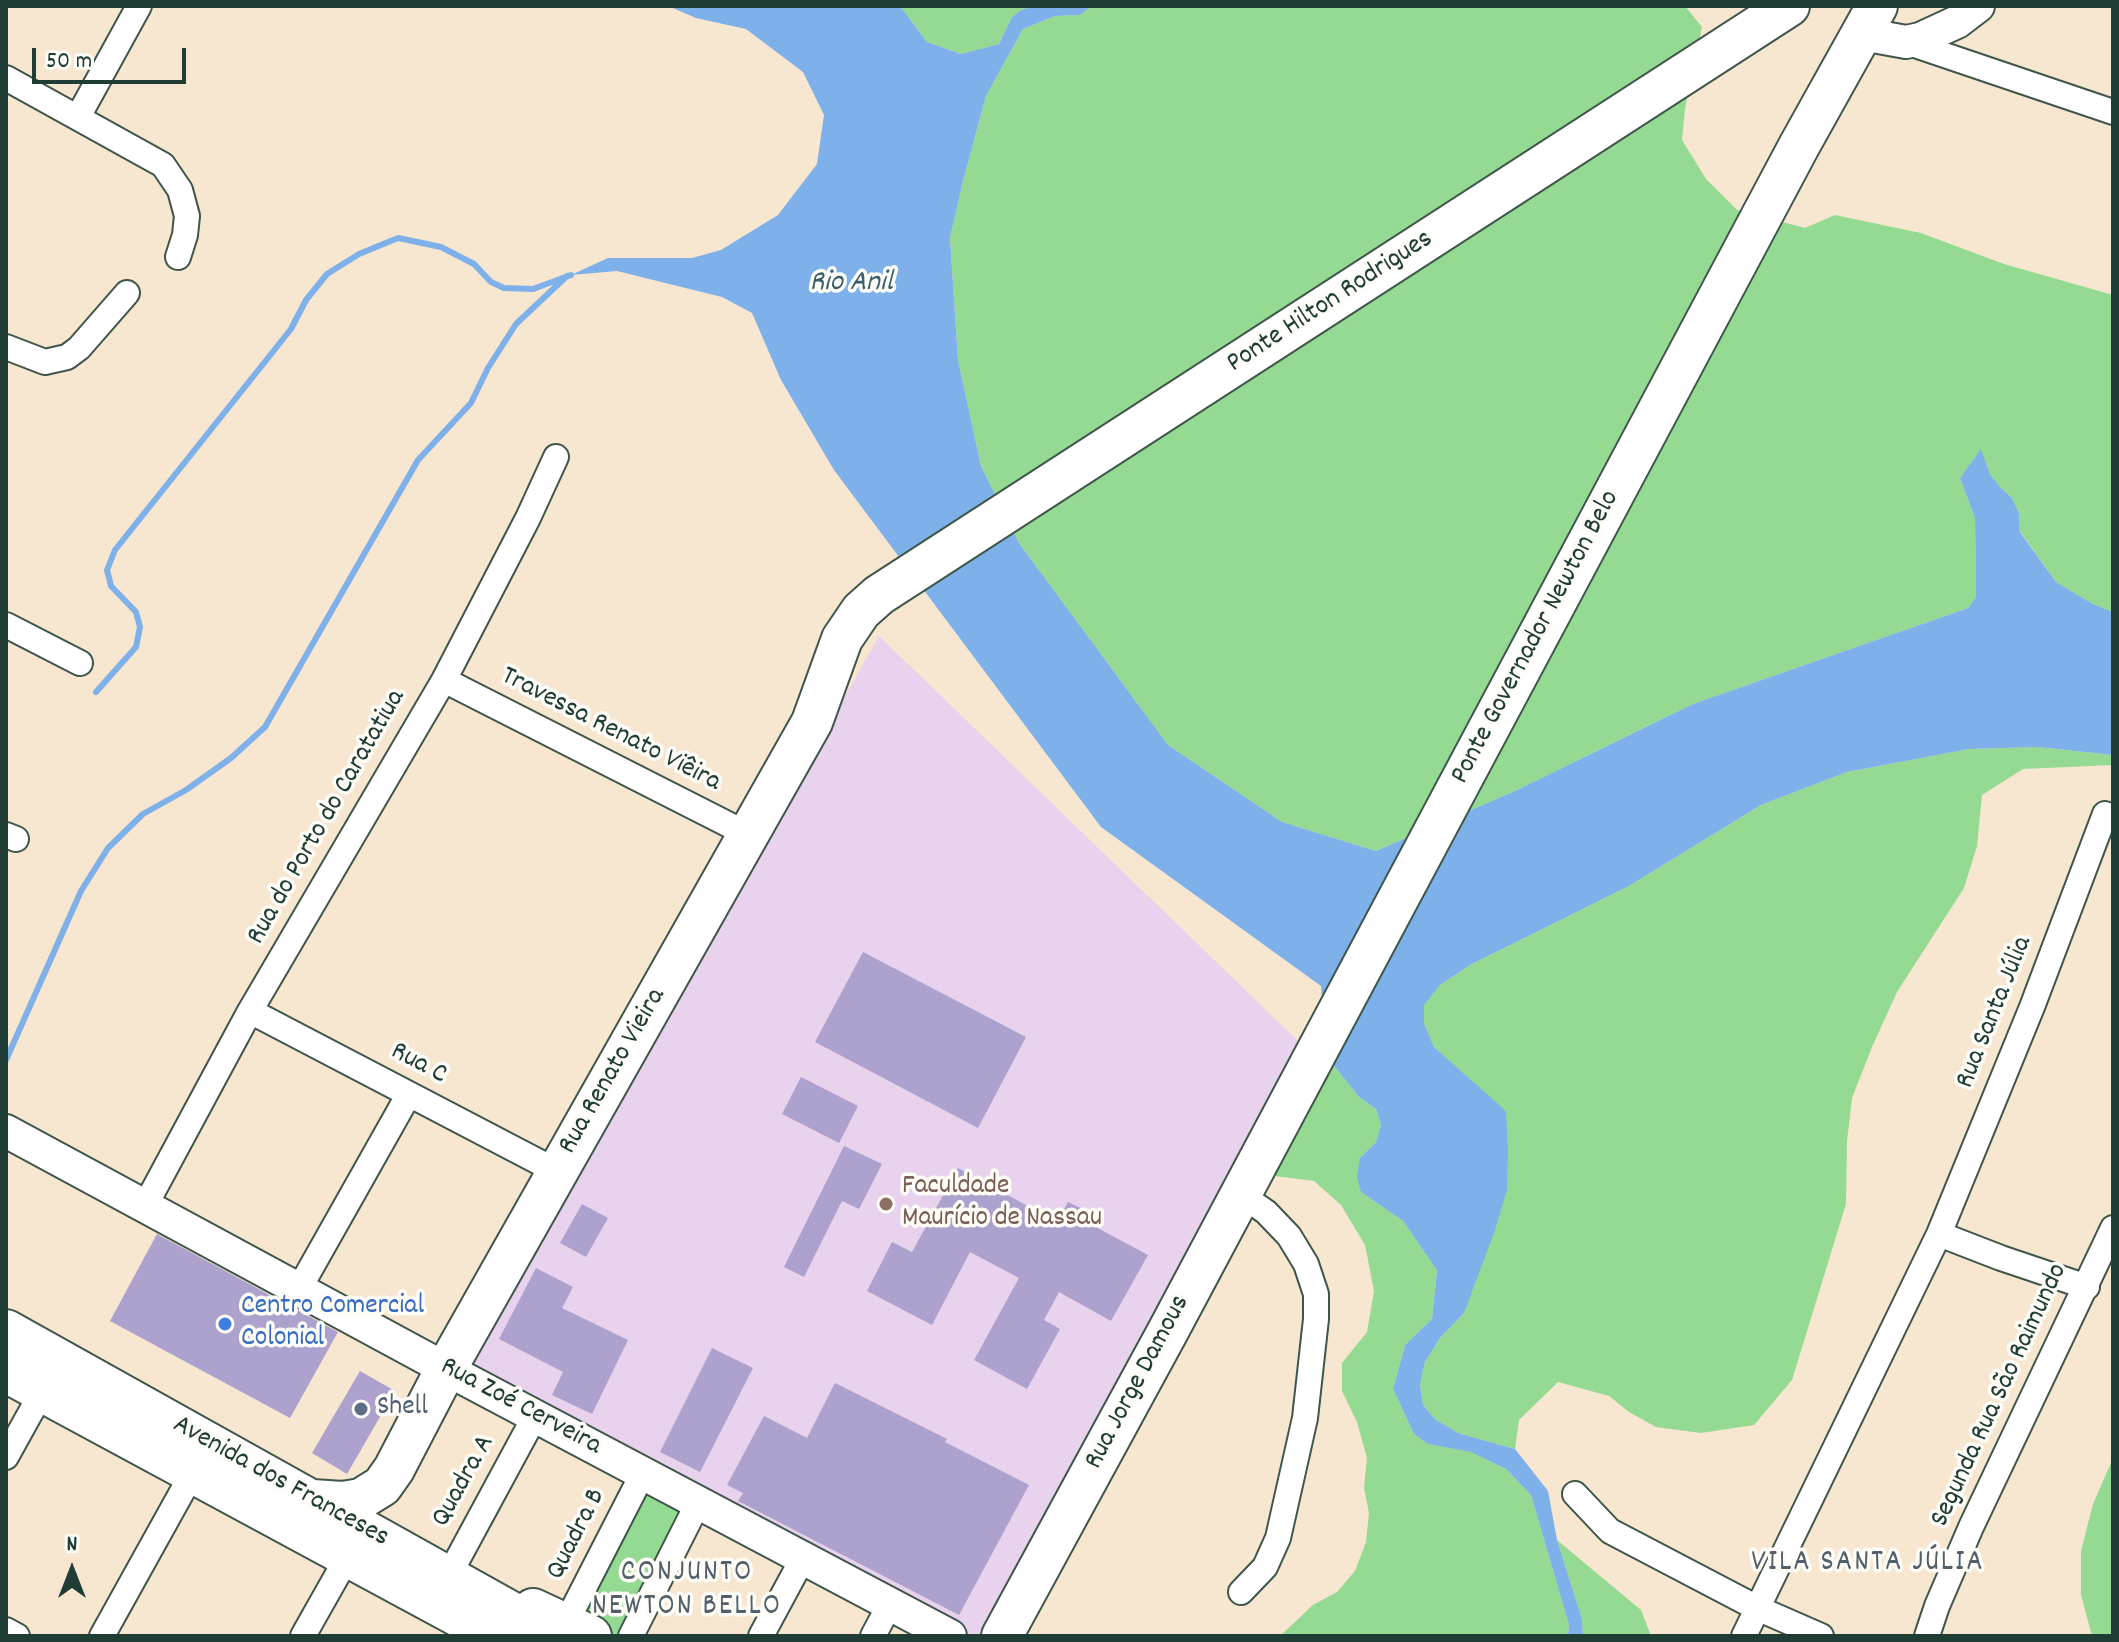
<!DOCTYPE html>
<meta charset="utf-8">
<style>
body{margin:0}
#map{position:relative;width:2119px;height:1642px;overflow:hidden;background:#f7e6d0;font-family:Dekko,sans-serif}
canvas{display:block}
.frame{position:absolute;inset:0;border:8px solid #1f3d34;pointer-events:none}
.north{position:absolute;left:32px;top:1530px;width:80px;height:80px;-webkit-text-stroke:6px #fdfcf7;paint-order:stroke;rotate:0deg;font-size:22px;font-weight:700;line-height:32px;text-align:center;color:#1f3d34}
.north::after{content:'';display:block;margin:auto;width:28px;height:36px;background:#1f3d34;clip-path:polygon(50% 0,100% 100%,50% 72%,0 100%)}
.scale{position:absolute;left:32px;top:48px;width:154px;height:36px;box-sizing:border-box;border:4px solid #1f3d34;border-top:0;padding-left:10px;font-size:24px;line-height:28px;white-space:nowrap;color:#1f3d34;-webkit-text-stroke:6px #fdfcf7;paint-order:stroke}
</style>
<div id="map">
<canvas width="2119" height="1642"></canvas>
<div class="frame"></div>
<div class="north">N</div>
<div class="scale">50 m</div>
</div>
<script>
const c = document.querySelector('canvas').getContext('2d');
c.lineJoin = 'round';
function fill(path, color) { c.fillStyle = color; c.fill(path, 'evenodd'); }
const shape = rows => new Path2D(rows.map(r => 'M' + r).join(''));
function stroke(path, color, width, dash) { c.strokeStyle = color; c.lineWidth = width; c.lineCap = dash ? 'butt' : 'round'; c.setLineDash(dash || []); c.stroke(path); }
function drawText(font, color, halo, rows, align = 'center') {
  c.font = font + ' Dekko,sans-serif'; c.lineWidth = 7; c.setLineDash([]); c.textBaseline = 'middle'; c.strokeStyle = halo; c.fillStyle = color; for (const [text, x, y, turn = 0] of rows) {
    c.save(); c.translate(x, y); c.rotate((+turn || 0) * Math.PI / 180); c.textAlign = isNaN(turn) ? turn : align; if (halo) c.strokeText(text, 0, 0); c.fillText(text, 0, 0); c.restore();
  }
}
const built = shape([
 [879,636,1300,1043,980,1636,974,1636,468,1364]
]);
const green = shape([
 [900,6,1036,6,1021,10,1012,17,999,44,961,54,927,42],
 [1092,6,1685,6,1702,27,1685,109,1682,140,1706,179,1737,210,1805,228,1835,215,1921,233,2004,264,2113,295,2113,612,2093,604,2056,582,2020,531,2019,513,2012,498,2000,487,1990,474,1981,450,1960,478,1975,518,1976,597,1968,608,1693,704,1515,791,1376,851,1282,822,1168,745,1019,543,981,466,958,360,950,238,963,181,986,96,1023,29,1055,16,1080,15],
 [2038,747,2113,755,2113,765,2023,769,1982,795,1977,846,1964,888,1897,992,1872,1047,1852,1098,1847,1141,1846,1204,1792,1380,1754,1425,1701,1433,1656,1427,1629,1412,1609,1396,1558,1382,1519,1420,1515,1449,1458,1433,1435,1419,1423,1405,1420,1384,1425,1362,1440,1338,1464,1313,1506,1112,1434,1047,1424,1023,1423,1005,1440,985,1470,965,1629,886,1761,805,1847,772,1969,749],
 [1327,1057,1359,1097,1376,1109,1381,1125,1376,1142,1360,1158,1361,1192,1403,1221,1437,1269,1432,1319,1405,1345,1393,1389,1414,1434,1428,1444,1472,1452,1506,1469,1531,1495,1569,1625,1568,1636,1280,1636,1313,1605,1337,1592,1355,1571,1366,1542,1369,1513,1364,1488,1367,1458,1357,1422,1342,1391,1342,1363,1367,1332,1374,1291,1365,1245,1341,1205,1314,1181,1259,1174],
 [2113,1458,2113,1636,2092,1636,2081,1595,2081,1551,2093,1504],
 [643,1491,684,1512,620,1636,616,1636,579,1618],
 [1557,1540,1641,1610,1651,1636,1583,1636,1582,1619]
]);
const water = shape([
 [668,6,900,6,927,42,961,54,999,44,1012,17,1021,10,1036,6,1092,6,1080,15,1055,16,1023,29,986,96,963,181,950,238,958,360,981,466,1019,543,1168,745,1282,822,1376,851,1515,791,1693,704,1968,608,1976,597,1975,518,1960,478,1981,449,1990,474,2000,487,2012,498,2019,513,2020,532,2056,582,2093,604,2113,612,2113,755,2038,747,1969,749,1847,772,1761,805,1629,886,1470,965,1440,985,1424,1005,1424,1023,1434,1047,1506,1111,1508,1151,1507,1190,1495,1230,1464,1313,1440,1338,1425,1362,1420,1384,1423,1405,1435,1419,1458,1433,1515,1449,1548,1491,1557,1540,1582,1619,1583,1636,1568,1636,1569,1625,1531,1495,1506,1469,1471,1452,1428,1444,1414,1434,1393,1389,1405,1345,1432,1319,1437,1270,1403,1221,1361,1192,1357,1177,1360,1158,1376,1142,1381,1125,1376,1109,1359,1097,1327,1057,1321,986,1101,827,834,470,781,380,752,313,722,297,617,271,571,275,608,258,692,258,721,250,778,215,817,164,824,115,803,72,746,29,696,18]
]);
const stream = shape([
 [96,692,136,647,140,627,136,612,111,586,107,570,115,550,291,329,306,300,327,274,359,254,398,238,441,247,474,264,491,282,504,288,533,289,571,275],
 [6,1060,81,891,108,848,143,814,186,790,231,758,265,727,418,460,471,403,488,368,516,324,567,276]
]);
const building = shape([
 [863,952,1026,1037,978,1128,815,1042],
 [801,1077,858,1106,839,1143,782,1114],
 [844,1146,882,1164,859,1209,842,1201,804,1277,784,1267],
 [958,1168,1057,1222,1068,1202,1097,1216,1092,1225,1148,1255,1111,1321,1059,1292,1044,1320,1060,1329,1027,1389,974,1360,1019,1278,970,1252,932,1325,867,1291,892,1242,912,1252],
 [582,1204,608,1218,586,1257,560,1243],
 [157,1234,338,1332,290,1418,110,1321],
 [536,1268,573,1287,562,1308,628,1340,592,1414,552,1395,563,1372,499,1339],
 [712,1348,753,1368,700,1472,660,1452],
 [360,1371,395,1391,347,1474,312,1453],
 [835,1383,947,1439,945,1442,1029,1485,959,1615,738,1501,743,1493,727,1485,764,1416,807,1438]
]);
const minor = shape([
 [1906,42,2113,112],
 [6,78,163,165,180,190,187,216,185,235,178,257],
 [78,117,139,6],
 [6,347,45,362,67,357,79,348,127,293],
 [6,625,80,663],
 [444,680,749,835],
 [6,835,16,839],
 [250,1011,558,1172],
 [1240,1194,1266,1212,1289,1236,1306,1264,1316,1294,1316,1319,1305,1418,1278,1538,1265,1567,1241,1592],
 [145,1206,250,1011,444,680,528,518,556,457],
 [1939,1234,2001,1258,2087,1287],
 [299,1289,409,1094],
 [6,1457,42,1392],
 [1575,1494,1610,1531,1757,1608,1821,1636],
 [448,1577,535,1416],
 [566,1623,643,1473],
 [6,1630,17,1636],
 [102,1636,192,1474],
 [303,1636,347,1558],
 [631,1636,698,1503],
 [761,1636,803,1558],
 [873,1636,890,1604],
 [1744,1636,1939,1234,2032,1007,2105,814],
 [1927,1636,1937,1606,1971,1527,2113,1228]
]);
const tertiary = shape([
 [1862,34,1906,42,1920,39,1957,22,1978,6],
 [6,1131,446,1369,950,1636]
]);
const primary = shape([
 [6,1330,554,1636],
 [6,1372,495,1636],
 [312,1500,343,1502,361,1499,382,1486,394,1469,446,1369,812,722,842,639,861,611,879,595,1789,6],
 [533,1609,591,1636],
 [1002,1636,1168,1331,1799,146,1877,6]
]);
const markers = [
 [886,1204,8,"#8d6e63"],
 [225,1324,8,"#3f7fe0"],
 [361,1409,8,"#5c6f8a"]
];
const streetNames = [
 ["Ponte Hilton Rodrigues",1331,303,-33],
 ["Ponte Governador Newton Belo",1537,638,-62],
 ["Travessa Renato Viêira",610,731,27],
 ["Rua do Porto do Caratatiua",328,818,-60],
 ["Rua Santa Júlia",1996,1013,-68],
 ["Rua C",418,1065,28],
 ["Rua Renato Vieira",614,1072,-60],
 ["Rua Jorge Damous",1139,1383,-62],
 ["Segunda Rua São Raimundo",2001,1396,-65],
 ["Rua Zoé Cerveira",520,1408,28],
 ["Quadra A",465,1482,-61],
 ["Avenida dos Franceses",280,1483,29],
 ["Quadra B",578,1535,-63]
];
const educationNames = [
 ["Faculdade",902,1188],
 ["Maurício de Nassau",902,1220]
];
const shopNames = [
 ["Centro Comercial",241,1308],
 ["Colonial",241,1340]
];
const serviceNames = [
 ["Shell",377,1409]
];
const waterNames = [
 ["Rio Anil",851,285]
];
const neighbourhoodNames = [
 ["VILA SANTA JÚLIA",1868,1565],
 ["CONJUNTO",687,1575],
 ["NEWTON BELLO",687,1609]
];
fill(built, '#e9d2ed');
fill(green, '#95da93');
fill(water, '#7eb0ea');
stroke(stream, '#7eb0ea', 6);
fill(building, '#ada1cd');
stroke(minor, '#3f564b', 28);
stroke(tertiary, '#3f564b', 36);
stroke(primary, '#3f564b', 44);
stroke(minor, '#fff', 24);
stroke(tertiary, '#fff', 32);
stroke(primary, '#fff', 40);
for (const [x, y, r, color] of markers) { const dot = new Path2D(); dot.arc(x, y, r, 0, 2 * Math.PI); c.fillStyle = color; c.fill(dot); stroke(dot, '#fdfcf7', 3); }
drawText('28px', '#1f3d34', '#fdfcf7', streetNames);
drawText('28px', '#785e54', '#fdfcf7', educationNames, 'left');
drawText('28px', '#366cbe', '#fdfcf7', shopNames, 'left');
drawText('28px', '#4e5e75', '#fdfcf7', serviceNames, 'left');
drawText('italic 30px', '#3c606b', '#fdfcf7', waterNames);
c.letterSpacing = '2px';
drawText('30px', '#51606a', '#fdfcf7', neighbourhoodNames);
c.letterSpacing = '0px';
</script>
